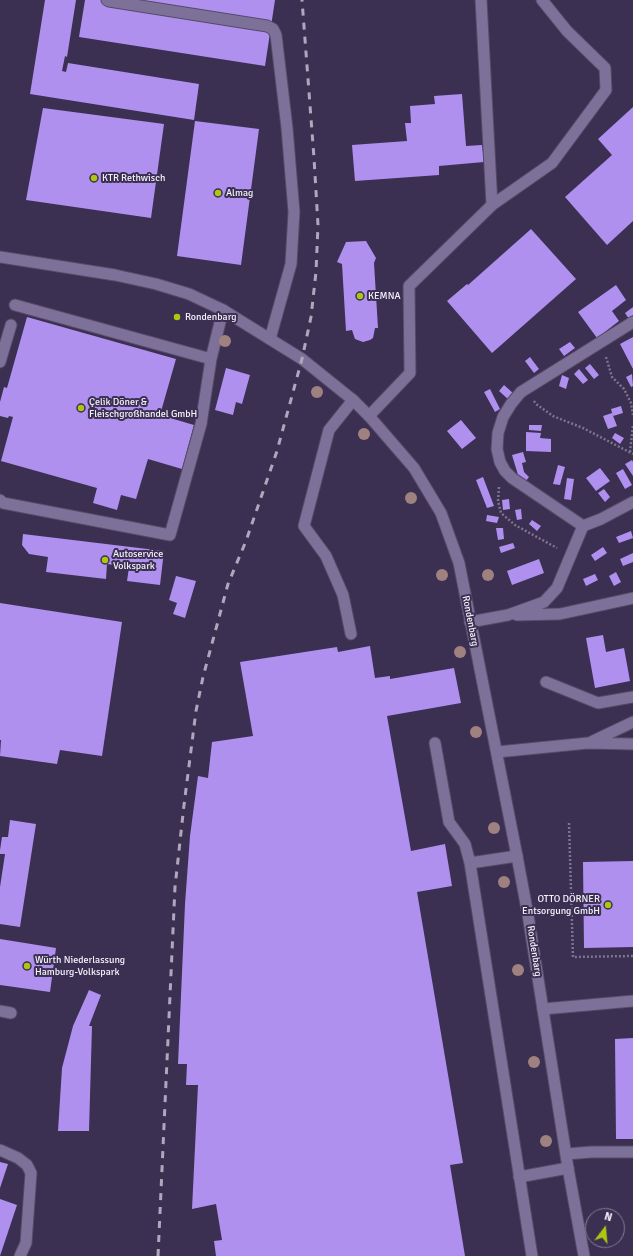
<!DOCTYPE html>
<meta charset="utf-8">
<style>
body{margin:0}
#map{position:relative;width:633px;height:1256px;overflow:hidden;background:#3b2f52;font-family:Signika,sans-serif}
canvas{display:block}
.north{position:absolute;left:585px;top:1208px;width:40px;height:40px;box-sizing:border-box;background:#3b2f52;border:1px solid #857d96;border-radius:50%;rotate:16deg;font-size:11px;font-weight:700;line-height:16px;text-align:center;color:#f5f2fc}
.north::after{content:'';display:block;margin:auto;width:14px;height:18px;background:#adc60f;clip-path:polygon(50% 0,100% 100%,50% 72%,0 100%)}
</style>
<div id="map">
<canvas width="633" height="1256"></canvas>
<div class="north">N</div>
</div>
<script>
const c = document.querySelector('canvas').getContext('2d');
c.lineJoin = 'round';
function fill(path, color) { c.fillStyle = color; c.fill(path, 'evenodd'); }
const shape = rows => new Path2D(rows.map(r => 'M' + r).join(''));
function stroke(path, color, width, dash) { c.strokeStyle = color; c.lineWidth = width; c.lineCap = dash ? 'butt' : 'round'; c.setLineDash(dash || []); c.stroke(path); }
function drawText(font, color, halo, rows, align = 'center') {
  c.font = font + ' Signika,sans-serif'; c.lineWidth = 4; c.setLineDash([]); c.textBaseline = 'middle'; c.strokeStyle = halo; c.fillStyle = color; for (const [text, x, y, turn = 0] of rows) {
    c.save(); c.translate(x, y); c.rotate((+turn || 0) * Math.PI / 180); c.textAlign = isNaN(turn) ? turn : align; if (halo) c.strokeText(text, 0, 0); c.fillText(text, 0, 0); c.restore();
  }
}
const building = shape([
 [45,0,76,0,67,57,65,56,62,71,66,72,68,63,199,84,194,120,30,94],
 [85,0,275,0,265,66,79,37],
 [462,94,466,146,482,145,484,162,439,166,439,175,355,181,352,145,407,141,405,123,411,123,410,106,435,104,434,96],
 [633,107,633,221,607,245,565,197,612,155,598,139],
 [43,108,164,124,151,218,26,200],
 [195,121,259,129,241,265,177,256],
 [531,229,576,279,492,353,447,301,467,284,468,285],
 [366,241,376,258,374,263,378,328,375,328,373,338,370,340,363,342,355,339,352,330,346,331,342,264,337,262,346,242],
 [616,285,626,300,612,311,619,321,597,338,578,312],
 [633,307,633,315,629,319,625,313],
 [27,317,176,359,160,415,194,425,182,469,148,459,136,499,121,495,117,510,93,503,97,488,1,461,13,417,9,416,8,418,0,416,0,402,4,387,7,388],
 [633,337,633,369,620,344],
 [570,342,575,348,564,356,559,349],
 [530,357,539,369,534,373,525,361],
 [590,364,599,375,594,379,585,368],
 [226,368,250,375,242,404,236,402,233,415,215,410],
 [579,369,588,380,583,384,574,374],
 [632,374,633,386,631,387,626,377],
 [562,375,569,378,566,389,559,386],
 [504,385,514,394,509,400,499,391],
 [490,389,500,409,495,412,484,392],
 [621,406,623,413,613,416,611,409],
 [612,413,617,426,608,429,603,416],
 [461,420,476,438,462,449,447,431],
 [529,425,542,425,541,431,529,430],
 [526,432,541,433,540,438,551,439,551,452,526,451],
 [615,433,624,438,620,444,612,438],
 [523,452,526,462,522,463,524,472,529,477,525,482,518,475,512,455],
 [632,460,633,462,633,476,625,464],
 [558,465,565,467,560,485,553,484],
 [600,468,610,481,596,491,586,478],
 [623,469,632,485,625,489,616,473],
 [483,477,494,506,487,508,476,480],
 [567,478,574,479,571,500,564,499],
 [604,489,610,497,605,502,598,493],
 [509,499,510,509,503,510,502,500],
 [521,509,522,519,517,520,515,510],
 [487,515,499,517,497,523,486,521],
 [532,520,541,526,537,531,529,524],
 [496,528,503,528,504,539,498,540],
 [631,531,633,538,619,543,616,537],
 [23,534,164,551,160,585,127,581,129,567,107,564,106,579,46,572,48,557,29,554,22,545],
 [513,543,515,548,501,553,499,547],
 [603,547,607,553,595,561,591,555],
 [633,553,633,562,623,566,620,559],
 [539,559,544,573,512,585,507,571],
 [616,572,621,582,614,586,609,576],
 [595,574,598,580,586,586,583,579],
 [176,576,196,581,185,618,173,614,177,603,169,600],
 [0,603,122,622,102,756,60,750,57,764,0,756,1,740,0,740],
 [603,635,606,652,624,648,630,681,595,688,586,638],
 [370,646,375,678,390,676,390,679,454,668,461,703,387,716,411,851,445,844,452,886,417,892,463,1163,450,1165,465,1256,216,1256,214,1241,222,1240,216,1204,192,1209,198,1085,186,1085,187,1064,178,1064,185,904,190,836,198,776,208,778,212,742,253,736,240,662,337,647,338,652],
 [10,820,36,824,20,927,0,924,0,887,5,854,0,854,0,850,2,837,8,837],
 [633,861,633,947,584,948,583,862],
 [0,939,56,948,50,992,0,985],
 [89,990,101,995,89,1026,92,1026,89,1131,58,1131,62,1068,73,1026],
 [633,1038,633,1139,616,1139,615,1039],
 [0,1162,8,1164,0,1188],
 [0,1199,17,1205,0,1256]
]);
const path = shape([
 [606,357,612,377,624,389,631,403,633,415],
 [534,401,536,404,553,416,583,428,633,454],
 [630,452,633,425],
 [499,487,498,501,501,513,515,525,557,548],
 [569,823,573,957,633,956],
 [542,914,571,913]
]);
const service = shape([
 [107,0,109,1,267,26,273,29,276,35,287,128,294,212,291,264,270,339],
 [492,205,552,163,606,90,605,68,567,31,542,0],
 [15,305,211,359],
 [0,362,11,325],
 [369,416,410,373,409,286,492,205,481,0],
 [0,500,3,503,170,535,201,424,211,359,223,310],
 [583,526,512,478,505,471,500,462,497,449,498,433,503,417,511,404,521,392,633,322],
 [517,615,560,614,633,598],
 [470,622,508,615,544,602,557,588,583,526,601,519,633,502],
 [351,634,343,595,326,556,304,526,329,430,353,400],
 [546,682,598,703,633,697],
 [593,741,633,722],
 [435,743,449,822,465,844,470,863,532,1256],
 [497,752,588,743,633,744],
 [470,863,517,856],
 [543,1009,633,1001],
 [0,1011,11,1013],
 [0,1150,18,1158,27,1165,31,1173,26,1243,20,1256],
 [566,1154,591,1152,633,1152],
 [519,1177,568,1168]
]);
const minor = shape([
 [0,257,115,275,156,284,189,294,223,310,302,359,353,400,369,416,414,468,441,513,459,563,517,856,528,915,568,1168,584,1256]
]);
const rail = shape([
 [158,1256,175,887,184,805,196,711,203,677,228,584,246,541,277,451,302,359,311,317,316,272,318,225,314,158,302,0]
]);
const trees = [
 [225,341],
 [317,392],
 [364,434],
 [411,498],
 [442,575],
 [488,575],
 [460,652],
 [476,732],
 [494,828],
 [504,882],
 [518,970],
 [534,1062],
 [546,1141]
];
const markers = [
 [94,178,4,"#adc60f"],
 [218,193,4,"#adc60f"],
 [360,296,4,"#adc60f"],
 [177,317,4,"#adc60f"],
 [81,408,4,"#adc60f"],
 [105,560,4,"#adc60f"],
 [608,905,4,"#adc60f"],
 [27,966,4,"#adc60f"]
];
const poiNames = [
 ["KTR Rethwisch",102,178],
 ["Almag",226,193],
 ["KEMNA",368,296],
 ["Rondenbarg",185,317],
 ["Çelik Döner &",89,402],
 ["Fleischgroßhandel GmbH",89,414],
 ["Autoservice",113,554],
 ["Volkspark",113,566],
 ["OTTO DÖRNER",600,899,"right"],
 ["Entsorgung GmbH",600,911,"right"],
 ["Würth Niederlassung",35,960],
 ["Hamburg-Volkspark",35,972]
];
const streetNames = [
 ["Rondenbarg",470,621,79],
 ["Rondenbarg",534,951,81]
];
fill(building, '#b090ef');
stroke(service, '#554b66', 13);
stroke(minor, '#554b66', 13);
stroke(path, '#7d748e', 2.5, [2, 2]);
stroke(service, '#7d7199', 11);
stroke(minor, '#7d7199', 11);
stroke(rail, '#afa8bc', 3, [7, 7]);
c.fillStyle = '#9f817f';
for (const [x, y] of trees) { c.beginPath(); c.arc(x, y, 6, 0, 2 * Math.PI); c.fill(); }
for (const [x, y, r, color] of markers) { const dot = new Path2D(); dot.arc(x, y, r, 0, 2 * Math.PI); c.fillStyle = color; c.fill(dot); stroke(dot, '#3b2f52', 1.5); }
drawText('10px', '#f5f2fc', '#3b2f52', poiNames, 'left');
drawText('10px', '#f5f2fc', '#3b2f52', streetNames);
</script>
